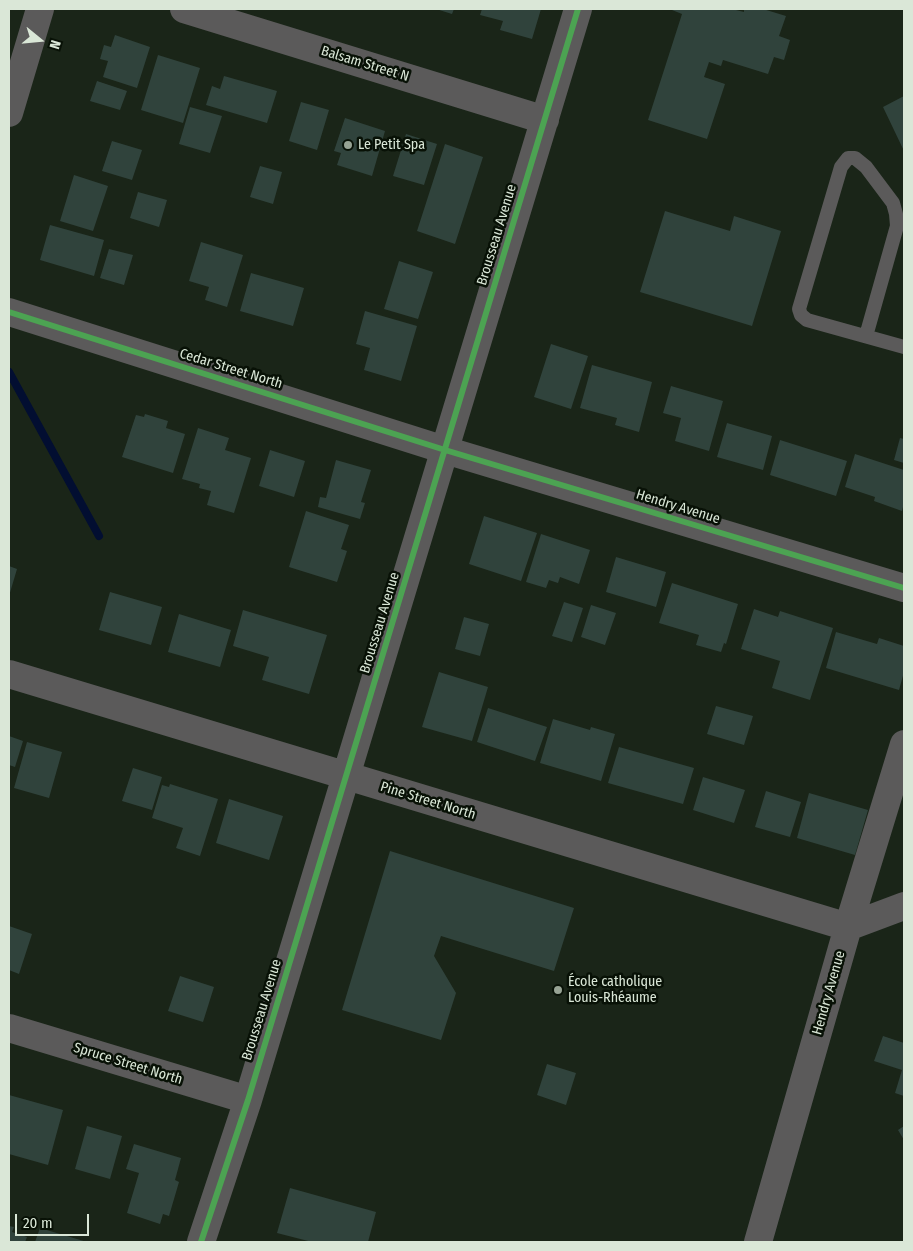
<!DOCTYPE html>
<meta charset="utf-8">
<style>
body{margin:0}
#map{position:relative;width:913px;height:1251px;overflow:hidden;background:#1a2518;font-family:"Fira Sans Condensed",sans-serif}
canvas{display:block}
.frame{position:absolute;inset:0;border:10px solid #dae7d7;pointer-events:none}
.north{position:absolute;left:15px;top:15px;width:50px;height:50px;-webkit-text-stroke:4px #081106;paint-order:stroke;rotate:107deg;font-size:14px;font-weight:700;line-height:20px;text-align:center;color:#dae7d7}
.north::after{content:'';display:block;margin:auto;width:18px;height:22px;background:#dae7d7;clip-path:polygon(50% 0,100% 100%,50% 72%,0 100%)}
.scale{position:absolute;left:15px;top:1214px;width:74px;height:22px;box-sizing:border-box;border:2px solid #dae7d7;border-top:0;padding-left:6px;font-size:15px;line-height:18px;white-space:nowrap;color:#dae7d7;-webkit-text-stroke:4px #081106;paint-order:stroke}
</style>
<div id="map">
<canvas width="913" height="1251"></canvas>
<div class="frame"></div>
<div class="north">N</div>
<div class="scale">20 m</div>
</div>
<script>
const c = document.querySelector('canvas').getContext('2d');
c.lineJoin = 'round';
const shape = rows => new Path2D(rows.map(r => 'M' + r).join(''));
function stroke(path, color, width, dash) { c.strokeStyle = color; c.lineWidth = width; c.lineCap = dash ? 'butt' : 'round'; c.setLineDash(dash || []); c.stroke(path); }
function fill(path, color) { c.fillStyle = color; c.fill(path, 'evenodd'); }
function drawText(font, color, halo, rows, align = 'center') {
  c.font = font + ' "Fira Sans Condensed",sans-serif'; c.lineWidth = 5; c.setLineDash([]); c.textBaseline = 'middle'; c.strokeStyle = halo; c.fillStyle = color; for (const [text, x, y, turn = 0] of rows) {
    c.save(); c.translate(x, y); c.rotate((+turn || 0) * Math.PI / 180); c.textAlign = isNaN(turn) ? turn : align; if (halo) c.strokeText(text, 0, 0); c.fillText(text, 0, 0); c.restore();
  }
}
const stream = shape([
 [9,372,99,536]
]);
const building = shape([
 [436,9,454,9,452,14],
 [482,9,541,9,532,39,500,30,503,21,480,15],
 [672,9,732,9,744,12,744,9,763,9,786,16,779,36,790,40,784,60,774,57,768,74,723,60,721,66,709,62,704,77,725,84,707,139,648,120,682,14,672,10],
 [115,35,150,47,137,88,103,77,108,61,100,59,104,45,111,47],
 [158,55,200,68,183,123,141,110],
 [224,76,277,91,267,123,206,105,212,86,220,89],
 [97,81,127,91,120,110,90,101],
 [904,96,904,151,883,107],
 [301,102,329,110,317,150,289,141],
 [190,107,222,116,210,153,179,144],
 [345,118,385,131,372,176,337,165,341,153,334,151],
 [406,134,437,144,424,185,393,176],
 [112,141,142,150,132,180,102,171],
 [445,144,483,157,455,244,417,231],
 [260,166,282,172,273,204,250,197],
 [74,175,108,186,93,231,60,221],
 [138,192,167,200,159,227,130,218],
 [665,211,730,231,734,216,781,231,752,326,640,292],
 [50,225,104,240,94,276,40,260],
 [201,242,243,255,227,307,205,300,209,287,189,281],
 [109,249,133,255,124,285,100,278],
 [399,261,433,272,418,319,384,309],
 [251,273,304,288,293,326,240,311],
 [365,311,417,326,401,381,364,370,370,348,356,344],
 [551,344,588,356,571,409,534,397],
 [592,365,652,382,639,432,615,425,617,418,580,408],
 [671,386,723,401,709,451,675,441,681,418,663,413],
 [145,414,168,421,166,428,185,434,173,473,122,457,136,415,144,417],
 [727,423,772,436,763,470,717,457],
 [198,428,229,438,225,450,251,458,234,513,207,505,211,491,199,488,200,484,182,479],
 [900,438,904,439,904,463,894,460],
 [780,440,847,461,836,496,770,475],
 [270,450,305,461,294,497,259,486],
 [855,454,904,470,904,503,902,511,874,501,875,497,845,487],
 [336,460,371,470,361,502,365,503,360,519,318,507,320,497,326,498],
 [306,511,349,525,341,549,347,551,337,582,289,567],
 [484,516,537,533,521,581,469,564],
 [541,534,590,550,579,584,560,577,558,583,549,580,546,588,526,582],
 [616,557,666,572,656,607,606,592],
 [9,566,17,569,9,596],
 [672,583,738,604,726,644,724,643,721,652,696,645,699,635,659,623],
 [110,592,162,607,151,645,99,630],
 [564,602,583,608,572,642,552,636],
 [591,605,616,613,605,645,581,637],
 [754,609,778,617,780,611,833,628,810,700,772,688,780,661,741,649],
 [243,610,327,635,309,694,262,680,269,657,233,646],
 [179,614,231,630,220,667,168,652],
 [464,617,489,624,480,656,455,649],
 [836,632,877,644,879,638,904,646,904,672,899,690,826,668],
 [439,672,488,687,472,741,422,727],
 [716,706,753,716,744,745,707,734],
 [488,708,547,727,535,761,477,742],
 [553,719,590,730,591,727,615,734,601,781,540,763],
 [9,736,23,741,15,767,9,765],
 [27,742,62,752,49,798,14,788],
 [619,747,694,768,683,804,608,783],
 [133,768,162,777,152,810,122,801],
 [703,777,745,790,734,823,693,810],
 [170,784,218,799,200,856,176,848,183,828,152,818,162,785,169,787],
 [766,791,801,802,790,837,755,827],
 [809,793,868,810,855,855,797,838],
 [229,799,283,816,269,860,216,843],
 [390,851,574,908,554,971,441,936,434,956,456,993,441,1040,342,1010],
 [9,926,32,934,19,974,9,970],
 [180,976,214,987,203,1022,168,1011],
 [883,1036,904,1043,904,1096,895,1093,902,1070,874,1061],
 [547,1064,576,1073,566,1105,537,1095],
 [9,1095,63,1110,48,1165,9,1154],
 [87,1126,122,1136,110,1179,75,1169],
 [904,1126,904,1140,898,1130],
 [134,1144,181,1158,175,1180,179,1182,169,1216,163,1214,160,1224,127,1213,139,1173,126,1169],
 [290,1188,376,1212,368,1242,312,1242,277,1233],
 [9,1226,14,1227,12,1232,27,1237,25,1242,9,1242],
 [40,1228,87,1242,35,1242]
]);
const lane = shape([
 [866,336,897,226,896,214,893,203,866,167,855,158,848,158,841,167,799,309,801,315,807,320,904,347]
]);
const street = shape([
 [184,9,545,120],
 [9,113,40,9],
 [9,312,445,450,904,588],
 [9,674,848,927],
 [848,927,904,906],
 [9,1028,248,1100],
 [201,1242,248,1100,578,9],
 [758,1242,848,927,904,744]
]);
const cycleway = shape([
 [9,312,445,450,904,588],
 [201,1242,248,1100,578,9]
]);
const markers = [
 [348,145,5,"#97a394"],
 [558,990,5,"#97a394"]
];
const streetNames = [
 ["Balsam Street N",365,64,17],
 ["Brousseau Avenue",497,235,-73],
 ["Cedar Street North",231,369,17],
 ["Hendry Avenue",678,507,17],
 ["Brousseau Avenue",380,623,-73],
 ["Pine Street North",428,801,17],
 ["Hendry Avenue",829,993,-74],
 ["Brousseau Avenue",262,1010,-73],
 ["Spruce Street North",128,1064,17]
];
const poiNames = [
 ["Le Petit Spa",358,145],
 ["École catholique",568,982],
 ["Louis-Rhéaume",568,998]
];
stroke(stream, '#020e31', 8);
fill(building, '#30433c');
stroke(lane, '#5b5a5a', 14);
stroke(street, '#5b5a5a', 28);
stroke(cycleway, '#4ca352', 6);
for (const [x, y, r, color] of markers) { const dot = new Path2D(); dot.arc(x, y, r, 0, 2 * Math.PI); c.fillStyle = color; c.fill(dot); stroke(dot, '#081106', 2); }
drawText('14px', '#dae7d7', '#081106', streetNames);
drawText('14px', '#dae7d7', '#081106', poiNames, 'left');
</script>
